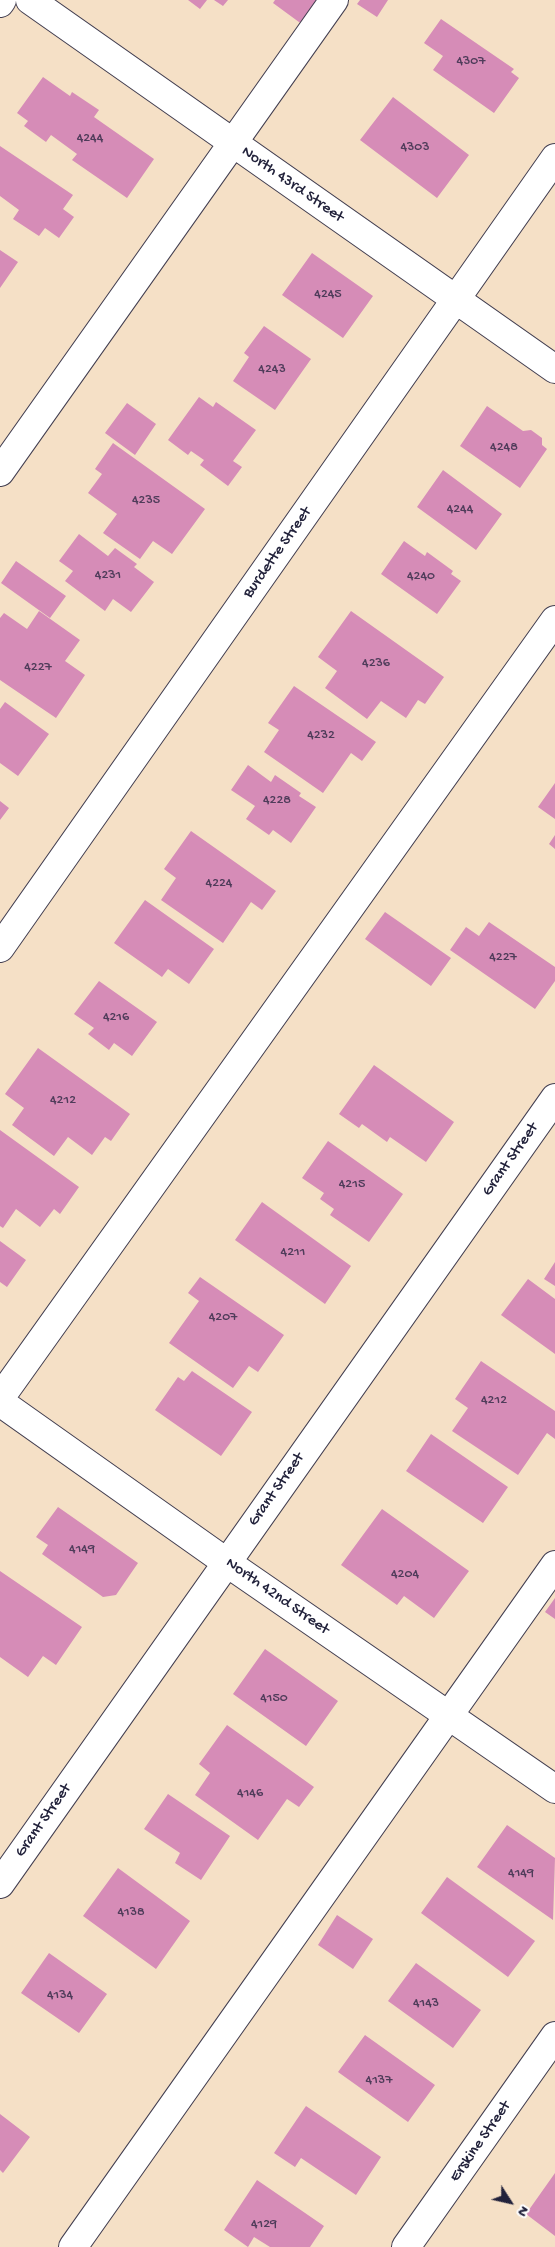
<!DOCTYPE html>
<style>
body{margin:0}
#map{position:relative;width:555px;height:2247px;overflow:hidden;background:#f5e0c6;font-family:"Gochi Hand",sans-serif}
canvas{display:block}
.north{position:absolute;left:485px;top:2177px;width:50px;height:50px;-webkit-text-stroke:4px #fff;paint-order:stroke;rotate:125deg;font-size:14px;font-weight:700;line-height:20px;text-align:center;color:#22223b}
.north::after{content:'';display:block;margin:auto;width:18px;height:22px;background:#22223b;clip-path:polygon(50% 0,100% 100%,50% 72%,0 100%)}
</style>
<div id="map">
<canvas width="555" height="2247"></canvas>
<div class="north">N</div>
</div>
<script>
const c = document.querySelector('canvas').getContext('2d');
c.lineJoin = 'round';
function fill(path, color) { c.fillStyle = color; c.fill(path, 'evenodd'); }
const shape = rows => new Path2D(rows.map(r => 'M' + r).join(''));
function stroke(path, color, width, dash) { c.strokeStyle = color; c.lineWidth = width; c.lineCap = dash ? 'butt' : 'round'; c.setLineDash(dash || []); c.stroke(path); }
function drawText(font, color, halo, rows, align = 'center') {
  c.font = font + ' "Gochi Hand",sans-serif'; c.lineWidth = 5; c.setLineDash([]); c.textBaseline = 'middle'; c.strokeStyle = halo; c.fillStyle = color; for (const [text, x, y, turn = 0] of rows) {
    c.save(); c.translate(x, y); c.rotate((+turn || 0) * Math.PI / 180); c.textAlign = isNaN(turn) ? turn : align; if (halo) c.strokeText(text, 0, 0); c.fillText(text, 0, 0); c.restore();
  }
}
const building = shape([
 [188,0,207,0,200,9],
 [214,0,228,0,223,6],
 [275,0,321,0,303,25,273,3],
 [360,0,388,0,377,17,357,4],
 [441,19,514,69,511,72,519,78,494,113,433,70,443,56,424,43],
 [43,77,70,96,72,92,99,110,94,117,154,159,127,198,72,160,77,154,51,135,46,142,24,126,28,121,17,113],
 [393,97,469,155,437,198,360,140],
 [0,146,73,195,63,209,74,217,59,238,45,228,39,236,13,219,19,210,0,196],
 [0,250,18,262,0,288],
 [312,253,373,296,343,338,282,295],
 [264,326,311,359,275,410,233,381,249,357,244,353],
 [199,397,213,407,216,402,256,430,233,461,242,467,228,486,200,465,204,460,191,451,188,455,168,440],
 [127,403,156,424,135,455,105,433],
 [487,406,523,431,531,430,542,438,542,445,547,449,520,488,460,446],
 [113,443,205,509,172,554,153,541,140,559,103,533,117,514,88,493,102,474,95,469],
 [443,470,502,514,476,550,417,507],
 [79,534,108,556,115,548,137,564,134,567,154,582,131,612,113,599,105,611,65,581,73,571,59,561],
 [404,541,425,556,427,552,453,571,451,574,461,581,437,614,381,574],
 [16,561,66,596,50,618,1,583],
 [39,611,80,640,65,661,85,675,56,718,0,680,0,618,4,613,27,629],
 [351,611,444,677,425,704,418,700,406,718,381,701,367,719,325,688,337,671,318,657],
 [294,686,376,742,362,761,351,753,323,793,264,752,279,730,268,723],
 [5,702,49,734,18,776,0,763,0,709],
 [248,765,271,782,275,775,301,793,299,796,316,807,291,843,273,830,269,835,246,819,255,806,231,790],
 [555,783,555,819,538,807],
 [0,801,9,808,0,820],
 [191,831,276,891,262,910,251,902,223,943,161,900,176,878,164,869],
 [555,835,555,849,549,844],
 [145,900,214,949,189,984,168,969,162,977,114,943],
 [385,912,451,958,431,986,365,939],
 [489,922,555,967,555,981,535,1009,450,950,466,927,479,936],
 [99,981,157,1022,132,1056,114,1043,109,1050,88,1034,94,1028,74,1014],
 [38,1048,130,1114,111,1141,105,1137,92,1155,68,1137,54,1156,12,1125,24,1108,5,1094],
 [374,1065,454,1122,426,1162,390,1137,387,1142,362,1124,359,1128,339,1114],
 [0,1130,79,1187,60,1214,54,1209,40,1227,16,1209,3,1228,0,1226],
 [328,1141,403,1194,369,1242,330,1215,334,1209,320,1199,324,1193,302,1178],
 [262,1202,351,1266,325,1304,235,1240],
 [0,1241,26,1260,7,1287,0,1282],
 [555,1262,555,1286,544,1279],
 [200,1277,284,1335,258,1372,249,1366,233,1388,169,1343,199,1301,188,1293],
 [528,1279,555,1299,555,1354,501,1315],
 [481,1361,555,1411,555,1439,547,1433,518,1475,452,1431,468,1408,455,1399],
 [192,1371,252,1412,221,1456,155,1410,178,1377,184,1381],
 [431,1434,508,1487,483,1523,406,1471],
 [58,1507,138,1563,116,1595,103,1597,42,1554,48,1545,36,1537],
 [382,1509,469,1571,434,1618,404,1596,397,1605,341,1565],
 [0,1571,82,1627,56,1665,43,1656,28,1677,0,1657],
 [555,1598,555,1619,545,1612],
 [265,1649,338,1701,306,1746,233,1694],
 [227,1725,314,1787,299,1807,287,1799,258,1840,195,1795,210,1773,199,1764],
 [168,1794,230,1836,201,1880,175,1863,180,1853,144,1829],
 [507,1825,555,1858,553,1920,477,1867],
 [118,1868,190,1921,156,1969,83,1916],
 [447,1877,535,1941,508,1977,421,1913],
 [337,1915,373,1939,353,1969,318,1945],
 [49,1953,107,1994,79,2033,21,1993],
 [416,1963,481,2010,453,2048,388,2001],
 [365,2035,435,2085,408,2122,338,2072],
 [306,2106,381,2157,356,2195,301,2158,295,2167,274,2153],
 [0,2114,30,2137,3,2173,0,2170],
 [555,2173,555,2236,526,2214],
 [257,2180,324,2226,310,2247,270,2247,254,2237,248,2247,224,2230]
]);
const minor = shape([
 [30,0,555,369],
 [0,3,2,0],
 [0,472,334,0],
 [0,948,555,158],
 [0,1398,555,620],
 [0,1402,226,1562,555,1789],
 [0,1884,555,1098],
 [73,2247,555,1565],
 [406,2247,555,2036]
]);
const numberNames = [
 ["4307",471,62],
 ["4244",90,139],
 ["4303",415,148],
 ["4245",328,295],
 ["4243",272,370],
 ["4248",504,448],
 ["4235",146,501],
 ["4244",460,510],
 ["4231",108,576],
 ["4240",421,577],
 ["4236",376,664],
 ["4227",38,668],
 ["4232",321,736],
 ["4228",277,801],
 ["4224",219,884],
 ["4227",503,958],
 ["4216",116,1018],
 ["4212",63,1101],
 ["4215",352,1185],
 ["4211",293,1253],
 ["4207",223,1318],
 ["4212",494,1401],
 ["4149",82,1550],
 ["4204",405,1575],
 ["4150",274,1699],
 ["4146",250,1794],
 ["4149",521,1874],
 ["4138",131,1913],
 ["4134",60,1996],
 ["4143",426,2004],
 ["4137",379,2081],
 ["4129",264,2225]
];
const streetNames = [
 ["North 43rd Street",292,185,35],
 ["Burdette Street",278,553,-55],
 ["Grant Street",511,1160,-55],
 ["Grant Street",277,1490,-55],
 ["North 42nd Street",277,1597,35],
 ["Grant Street",44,1821,-55],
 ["Erskine Street",481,2142,-55]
];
fill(building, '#d68cb7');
stroke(minor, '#423e50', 30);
stroke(minor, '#fff', 28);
drawText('14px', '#4f3c5a', null, numberNames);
drawText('16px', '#22223b', '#fff', streetNames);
</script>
